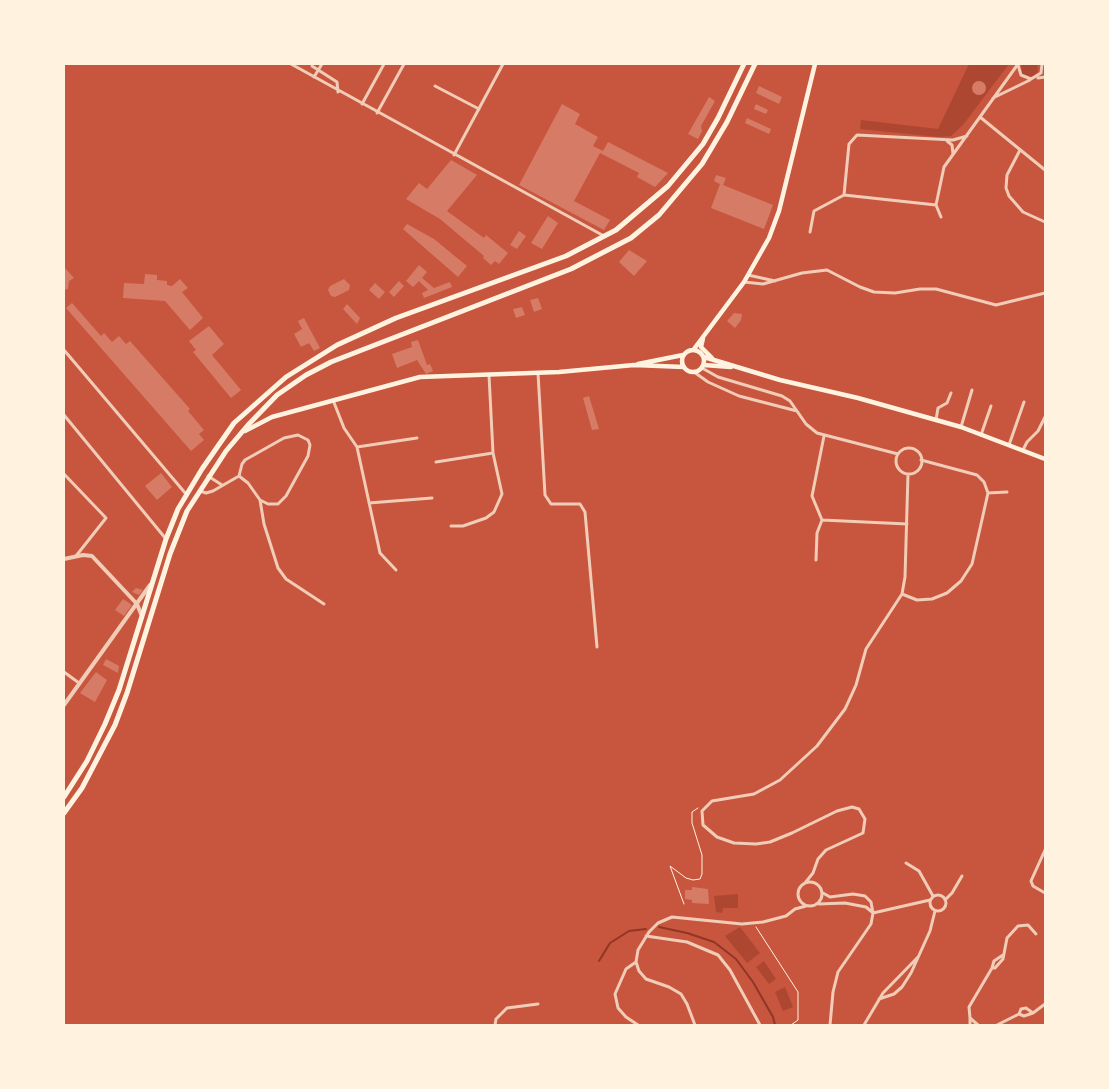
<!DOCTYPE html>
<style>
body{margin:0}
#map{position:relative;width:1109px;height:1089px;overflow:hidden;background:#c8553d;font-family:"Noto Sans",sans-serif}
canvas{display:block}
.frame{position:absolute;inset:0;border:65px solid #fff3e0;pointer-events:none}
</style>
<div id="map">
<canvas width="1109" height="1089"></canvas>
<div class="frame"></div>
</div>
<script>
const c = document.querySelector('canvas').getContext('2d');
c.lineJoin = 'round';
function fill(path, color) { c.fillStyle = color; c.fill(path, 'evenodd'); }
const shape = rows => new Path2D(rows.map(r => 'M' + r).join(''));
function stroke(path, color, width, dash) { c.strokeStyle = color; c.lineWidth = width; c.lineCap = dash ? 'butt' : 'round'; c.setLineDash(dash || []); c.stroke(path); }
const green = shape([
 [969,64,1009,64,963,125,951,136,938,137,860,129,861,120,938,129],
 [1021,64,1037,64,1038,71,1034,76,1028,77,1022,74],
 [738,894,738,908,723,908,722,913,716,912,714,896],
 [740,927,760,953,747,963,725,936],
 [764,961,776,979,769,984,756,967],
 [785,987,793,1007,783,1011,775,992]
]);
const stream = shape([
 [659,927,687,933,714,942,736,959,753,982,773,1017,775,1025],
 [599,961,610,943,629,931,646,929]
]);
const building = shape([
 '972 88a7 7 0 1 1 14 0a7 7 0 1 1-14 0Z',
 [759,86,782,97,779,104,756,93],
 [709,97,715,101,701,126,702,131,698,139,688,134],
 [562,104,580,114,575,124,598,137,593,146,603,151,608,142,668,173,655,187,637,177,639,173,600,153,574,201,610,220,604,230,519,185],
 [756,104,768,110,766,114,754,109],
 [747,118,771,129,769,134,745,123],
 [451,160,477,175,447,211,484,238,486,235,508,253,499,264,495,261,491,265,483,258,484,256,440,219,406,199,419,183,427,189],
 [716,175,726,178,723,185,773,205,764,229,711,208,720,184,714,181],
 [548,216,558,223,542,249,531,243],
 [407,224,434,239,467,266,458,277,403,229],
 [519,231,526,236,517,249,510,245],
 [629,250,647,261,634,276,619,262],
 [419,265,427,272,422,278,434,288,450,282,452,287,424,298,422,293,428,290,419,281,413,287,406,281],
 [64,267,74,278,69,281,68,289,64,290],
 [145,274,157,275,157,280,167,281,167,285,172,286,180,279,188,288,182,292,203,318,190,330,165,301,123,298,124,283,144,284],
 [344,279,350,285,349,290,335,297,331,296,328,290,330,286],
 [399,281,404,286,394,297,389,292],
 [375,283,385,292,379,299,369,290],
 [538,298,542,309,534,312,530,300],
 [72,303,101,336,104,333,112,342,119,336,126,344,130,341,190,409,188,411,204,430,199,434,204,440,191,451,66,308],
 [347,304,360,318,357,324,343,309],
 [522,307,525,315,516,318,513,309],
 [734,313,742,314,741,320,735,328,727,321],
 [304,318,320,348,314,351,309,343,301,347,294,334,302,329,298,321],
 [209,326,224,344,212,355,241,390,231,398,193,352,196,350,189,341],
 [418,340,427,365,430,364,433,371,426,374,417,360,397,368,392,354,412,347,411,342],
 [589,396,599,429,592,430,583,398],
 [161,473,172,487,157,500,145,486],
 [136,588,143,590,139,595,132,592],
 [123,599,132,605,124,616,115,610],
 [106,659,119,666,118,673,103,665],
 [96,672,107,680,95,702,80,693],
 [692,887,708,889,709,904,692,903,692,900,685,899,685,890,692,890]
]);
const path = shape([
 [684,904,670,866,686,878,693,880,700,879,702,874,702,855,692,823,692,812,698,808],
 [756,927,798,992,798,1020,791,1025]
]);
const minor = shape([
 [291,64,604,236],
 [1018,65,1021,75,1031,79,1041,73,1042,64],
 [312,66,337,82,338,92],
 [314,77,322,64],
 [1038,78,1045,77],
 [435,86,479,109],
 [993,98,1030,80],
 [362,104,384,64],
 [377,113,404,64],
 [980,117,1045,170],
 [947,141,952,145,953,154],
 [1020,150,1007,175,1006,188,1009,196,1023,212,1045,222],
 [454,155,503,64],
 [844,195,849,144,857,135,953,140,967,136],
 [941,217,936,205,944,167,1018,64],
 [810,232,814,211,844,195,936,205],
 [748,275,775,281],
 [744,282,763,284,802,273,827,270,860,287,874,292,895,293,920,289,936,289,996,305,1045,293],
 [64,350,186,494],
 [702,368,718,377,782,396,790,401,806,424,817,433,898,454],
 [694,372,708,382,739,396,797,411],
 [538,373,545,495,551,504,580,504,585,512,597,647],
 [333,400,344,428,357,447,380,553,396,570],
 [64,415,166,539],
 [936,420,938,408,947,403,951,393],
 [961,427,972,390],
 [981,435,991,406],
 [1009,445,1024,402],
 [357,447,417,438],
 '896 461a13 13 0 1 1 26 0a13 13 0 1 1-26 0Z',
 [1023,450,1027,442,1038,431,1045,417],
 [436,462,493,453],
 [64,474,106,518,76,556],
 [208,476,222,485],
 [200,491,206,493,213,491,239,476,248,483,260,500,268,504,278,504,286,496,308,456,310,445,308,440,298,435,284,438,245,460,242,464,239,476],
 [988,493,1007,492],
 [260,500,264,524,278,568,286,579,324,604],
 [369,503,432,498],
 [822,520,907,524],
 [451,526,463,526,486,518,494,512,502,494,493,453,489,375],
 [816,560,817,533,822,520,812,496,824,436],
 [902,594,917,600,932,599,947,593,961,581,972,564,988,493,984,482,977,475,921,460],
 [64,672,79,683],
 [1045,850,1031,881,1033,886,1045,893],
 [906,863,919,871,933,896],
 '798 894a12 12 0 1 1 24 0a12 12 0 1 1-24 0Z',
 [805,883,813,873,818,859,826,850,863,833,865,819,859,809,852,807,837,811,792,833,770,842,756,844,734,843,717,837,703,825,702,811,712,801,754,794,780,780,817,746,845,709,856,685,866,649,902,594,905,577,908,474],
 [823,893,830,897,853,894,865,896,871,902,873,913,871,924,838,972,833,992,830,1025],
 '930 903a8 8 0 1 1 16 0a8 8 0 1 1-16 0Z',
 [945,900,952,893,962,876],
 [819,904,845,903,866,907,872,912],
 [873,913,930,900],
 [646,936,687,942,718,955,730,970,760,1025],
 [1003,955,994,961,992,968,995,968,1003,959,1007,938,1018,926,1028,925,1036,934],
 [636,962,626,969,615,994,618,1008,626,1017,638,1025],
 [879,999,894,994,902,987,911,973,930,931,935,911],
 [1026,1008,1033,1013,1024,1016,1019,1014,1021,1009,1026,1008],
 [1033,1013,1045,1004],
 [970,1018,969,1007,992,968],
 [495,1025,496,1019,507,1008,538,1004],
 [695,1025,687,1004,681,994,669,987,646,979,639,971,636,962,638,950,649,932,658,923,672,917,742,924,763,922,786,916,795,909,806,906],
 [864,1025,883,993,918,957],
 [970,1025,970,1018,978,1025],
 [997,1025,1019,1014]
]);
const tertiary = shape([
 [64,559,83,555,92,556,137,604,141,614],
 [64,705,150,585]
]);
const secondary = shape([
 [703,338,701,347,712,358],
 [694,349,744,282,769,238,779,211,815,64],
 '682 361a11 11 0 1 1 22 0a11 11 0 1 1-22 0Z',
 [704,357,780,380,858,398,961,427,1045,459],
 [638,364,683,355],
 [704,365,731,367],
 [245,431,272,417,420,377,559,372,634,365,684,367]
]);
const trunk = shape([
 [64,797,87,761,105,724,119,690,166,539,178,509,202,469,234,423,286,377,337,345,396,318,566,256,616,230,668,186,703,144,718,118,744,64],
 [64,813,82,788,115,725,127,693,170,554,187,511,226,451,248,425,277,395,306,375,331,362,571,269,631,238,659,215,702,164,727,122,755,64]
]);
fill(green, '#ae4732');
stroke(stream, '#8f3625', 2);
fill(building, '#d67c66');
stroke(path, '#fff3e0', 1);
stroke(minor, '#f1ccb7', 3);
stroke(tertiary, '#f1ccb7', 4);
stroke(secondary, '#fff3e0', 4.5);
stroke(trunk, '#fff3e0', 5);
</script>
